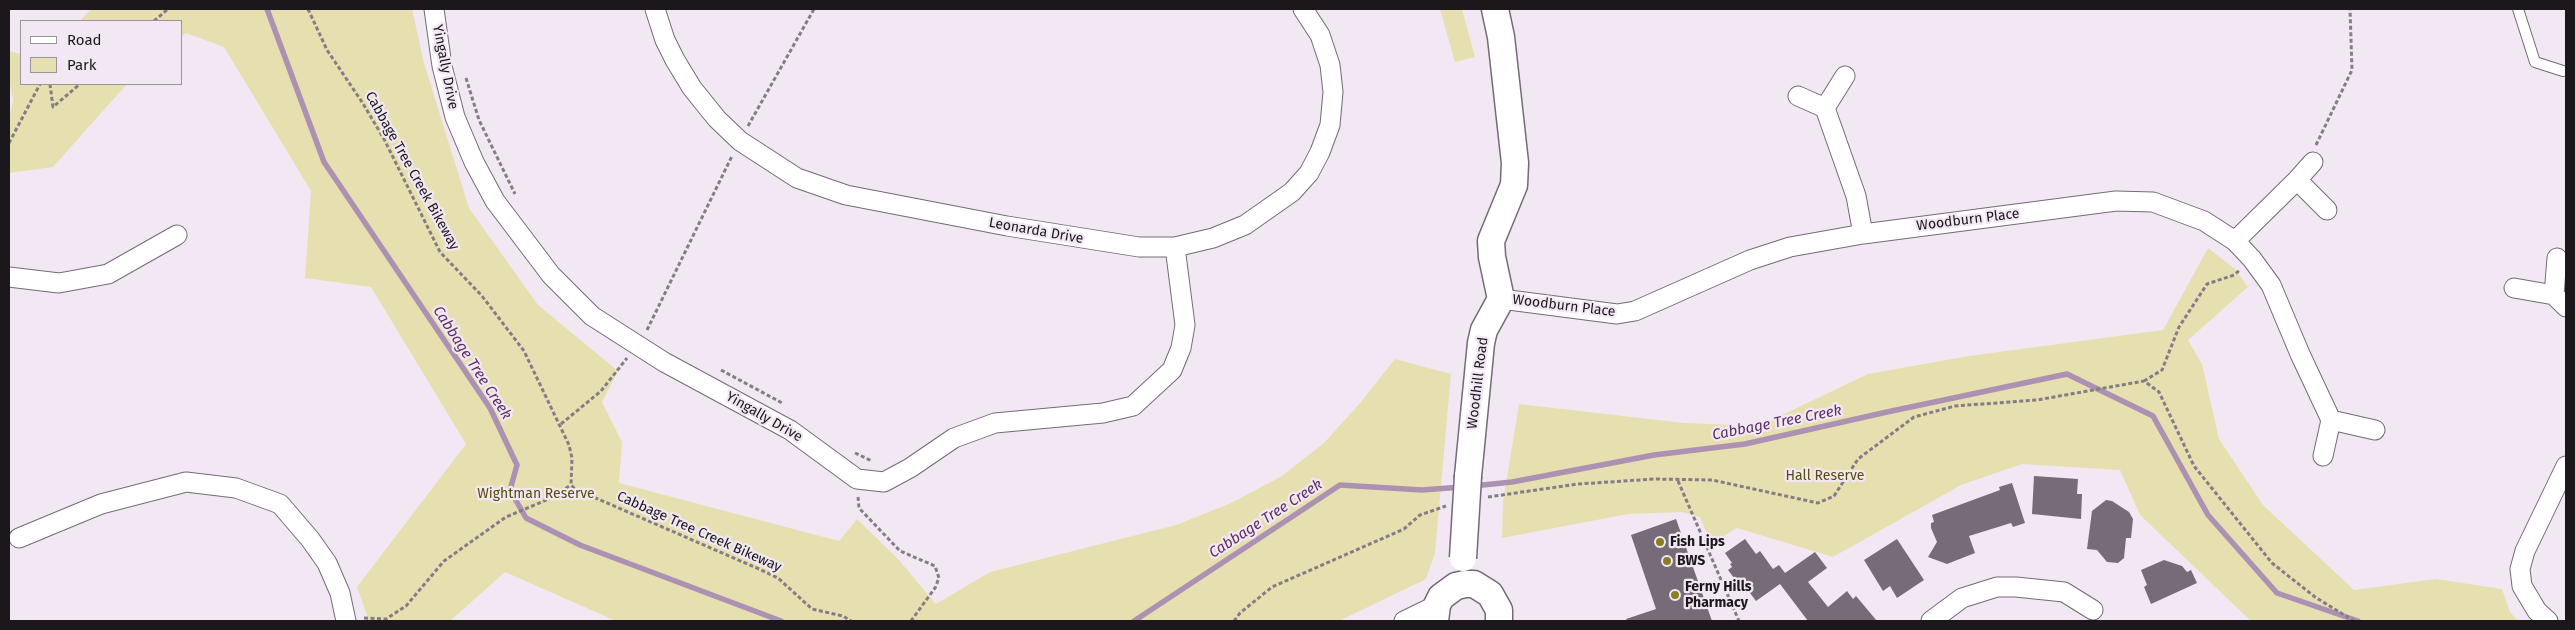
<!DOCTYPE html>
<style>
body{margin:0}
#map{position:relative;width:2575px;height:630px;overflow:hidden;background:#f2e8f4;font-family:"Fira Sans",sans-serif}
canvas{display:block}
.frame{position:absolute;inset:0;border:10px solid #1b171b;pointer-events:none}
.legend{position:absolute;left:20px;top:20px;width:162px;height:65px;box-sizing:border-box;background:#f2e8f4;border:1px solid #9c949d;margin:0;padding:6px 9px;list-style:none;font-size:15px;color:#1b171b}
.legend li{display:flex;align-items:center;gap:10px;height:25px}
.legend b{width:25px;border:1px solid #9c949d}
</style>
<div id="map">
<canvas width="2575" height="630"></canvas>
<div class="frame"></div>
<ul class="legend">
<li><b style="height:6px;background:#fff"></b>Road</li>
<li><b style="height:14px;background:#e6e0b0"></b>Park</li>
</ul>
</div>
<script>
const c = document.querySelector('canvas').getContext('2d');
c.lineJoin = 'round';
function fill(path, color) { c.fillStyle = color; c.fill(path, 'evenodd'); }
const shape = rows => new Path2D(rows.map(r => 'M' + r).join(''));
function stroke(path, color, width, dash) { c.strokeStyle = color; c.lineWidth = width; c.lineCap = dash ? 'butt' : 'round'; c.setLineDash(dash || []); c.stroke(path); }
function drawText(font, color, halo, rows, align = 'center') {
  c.font = font + ' "Fira Sans",sans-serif'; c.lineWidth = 4.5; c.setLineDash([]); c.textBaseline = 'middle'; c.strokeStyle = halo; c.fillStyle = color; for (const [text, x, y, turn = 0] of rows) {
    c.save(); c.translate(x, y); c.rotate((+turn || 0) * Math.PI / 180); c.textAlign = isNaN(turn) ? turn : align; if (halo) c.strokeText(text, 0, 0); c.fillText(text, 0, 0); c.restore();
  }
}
const green = shape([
 [91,9,412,9,424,63,469,208,538,305,618,371,602,402,622,442,619,483,839,541,857,519,898,559,936,604,990,572,1176,525,1231,503,1282,476,1324,443,1360,403,1395,359,1451,374,1435,553,1426,579,1339,621,616,621,505,572,450,621,369,621,357,587,466,444,371,287,305,278,311,191,224,47,186,33,181,37,181,21,80,21],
 [1440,9,1462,9,1475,57,1455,62],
 [9,51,21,54,21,84,127,84,53,167,9,173,9,120,13,101,9,78],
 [2208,248,2235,269,2248,287,2188,340,2202,364,2219,439,2263,505,2354,590,2436,579,2502,589,2510,612,2518,621,2251,621,2140,515,2120,470,2022,464,1961,485,1833,557,1737,528,1711,544,1700,517,1682,512,1628,514,1502,538,1503,502,1519,404,1684,423,1759,426,1868,374,1969,356,2163,330]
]);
const stream = shape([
 [267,9,324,162,490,408,517,465,510,490,526,518,580,545,781,621],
 [1473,486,1512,482,1654,455,1745,444,1887,412,2067,374,2153,416,2208,515,2277,593,2358,621],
 [1134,621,1340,485,1422,490,1462,487]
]);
const building = shape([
 [2034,476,2078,479,2077,494,2082,494,2081,519,2032,514],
 [2012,483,2025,523,2013,527,2011,523,1969,536,1975,553,1947,564,1928,557,1937,542,1931,528,1931,523,1934,522,1932,515,2000,490,1999,487],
 [2106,500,2112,501,2129,512,2133,519,2131,538,2126,538,2124,558,2118,563,2107,562,2097,550,2087,549,2092,511],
 [1676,519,1712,621,1627,621,1626,619,1656,609,1631,535],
 [1745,539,1756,554,1760,551,1773,569,1779,565,1785,573,1815,552,1827,568,1808,582,1828,607,1847,591,1853,599,1856,596,1877,621,1808,621,1780,584,1756,601,1744,585,1741,587,1728,570,1732,567,1730,564,1732,563,1725,553],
 [1897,539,1924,580,1897,598,1890,586,1883,591,1864,560],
 [2164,560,2182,566,2187,572,2191,570,2197,583,2151,604,2144,587,2147,585,2141,570]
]);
const path = shape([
 [308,9,327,50,362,102,384,139,440,252,482,296,524,351,569,445,572,458,571,485,575,489,759,569,778,578,812,609,843,616,851,621],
 [154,21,168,9],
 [466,78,479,120,515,194],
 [50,84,53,107,80,84],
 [748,126,814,9],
 [9,143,40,84],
 [2316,145,2352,70,2350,9],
 [647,330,732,156],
 [721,370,784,404],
 [2144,381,2162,370,2179,327,2207,284,2234,275,2240,270],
 [561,424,601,391,627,358],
 [855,453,872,461],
 [1678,481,1739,621],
 [858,497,859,508,900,551,935,566,939,578,935,588,911,621],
 [1488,497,1578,484,1655,479,1712,480,1818,503,1834,496,1858,459,1914,417,1955,406,2037,400,2144,381,2159,392,2194,466,2272,563,2315,597,2354,621],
 [364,618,386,619,406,606,444,561,506,517,549,499,571,485],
 [1234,621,1240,613,1272,587,1404,529,1420,515,1446,506]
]);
const lane = shape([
 [2518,9,2535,62,2563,71]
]);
const street = shape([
 [434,9,442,66,455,117,474,162,495,201,551,275,592,316,664,362,790,430,857,479,884,482,910,468,954,438,995,423,1103,413,1133,406,1172,370,1181,348,1185,325,1175,247],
 [655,9,665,40,675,60,692,88,717,119,740,141,797,178,846,195,1007,226,1139,247,1175,247,1213,238,1245,225,1292,192,1309,173,1320,152,1330,125,1333,92,1330,65,1320,35,1303,9],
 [1798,96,1825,108,1845,76],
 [1825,108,1856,196,1863,234],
 [2313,162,2297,180,2327,210],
 [2235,241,2297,180],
 [2557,258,2554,295,2566,307],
 [9,277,59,283,108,274,177,235],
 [2514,288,2554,295],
 [1501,299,1617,314,1635,311,1750,260,1790,247,1863,234,2116,201,2153,202,2204,221,2235,241,2252,259,2271,285,2300,354,2331,420],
 [2323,456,2331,420,2375,430],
 [19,538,101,504,186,482,236,488,280,504,310,539,327,563,340,593,346,621],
 [1404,621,1437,605],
 [1931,621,1962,598,1997,587,2016,587,2064,592,2093,610],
 [2548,621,2537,611,2522,586,2520,569,2525,551,2566,466]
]);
const secondary = shape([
 [1468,476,1481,343,1484,330,1501,299,1492,257,1491,241,1514,185,1515,163,1501,37,1495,9],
 [1435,621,1437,605,1441,597,1456,586,1465,584,1474,584,1490,594,1499,610,1499,621]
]);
const secondaryBridge = shape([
 [1463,558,1468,476]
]);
const markers = [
 [1660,542,5,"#8a7d24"],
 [1667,561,5,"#8a7d24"],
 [1675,595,5,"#8a7d24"]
];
const streetNames = [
 ["Yingally Drive",445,67,79],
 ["Cabbage Tree Creek Bikeway",412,171,61],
 ["Woodburn Place",1968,220,-7],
 ["Leonarda Drive",1036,231,10],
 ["Woodburn Place",1564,306,7],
 ["Woodhill Road",1478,383,-83],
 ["Yingally Drive",764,417,30],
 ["Cabbage Tree Creek Bikeway",699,532,24]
];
const parkNames = [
 ["Hall Reserve",1825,476],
 ["Wightman Reserve",536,494]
];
const poiNames = [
 ["Fish Lips",1670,542],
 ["BWS",1677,561],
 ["Ferny Hills",1685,587],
 ["Pharmacy",1685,603]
];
const waterNames = [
 ["Cabbage Tree Creek",472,363,57],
 ["Cabbage Tree Creek",1777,423,-11],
 ["Cabbage Tree Creek",1266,519,-33]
];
fill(green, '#e6e0b0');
stroke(stream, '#ad91b2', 5.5);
fill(building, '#766c77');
stroke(lane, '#746b76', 12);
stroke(street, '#746b76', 21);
stroke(secondary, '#746b76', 29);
stroke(path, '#847d85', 3, [4, 2.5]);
stroke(lane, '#fff', 10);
stroke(street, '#fff', 19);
stroke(secondary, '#fff', 26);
stroke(secondaryBridge, '#746b76', 29, []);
stroke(secondaryBridge, '#fff', 26);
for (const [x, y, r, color] of markers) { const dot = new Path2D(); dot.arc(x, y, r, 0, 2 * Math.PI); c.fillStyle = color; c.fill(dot); stroke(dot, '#f2e8f4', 2); }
drawText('14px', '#1b171b', '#f2e8f4', streetNames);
drawText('14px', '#554c07', '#f2e8f4', parkNames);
drawText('bold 14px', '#1b171b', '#f2e8f4', poiNames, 'left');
drawText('italic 15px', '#5c2e64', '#f2e8f4', waterNames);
</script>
